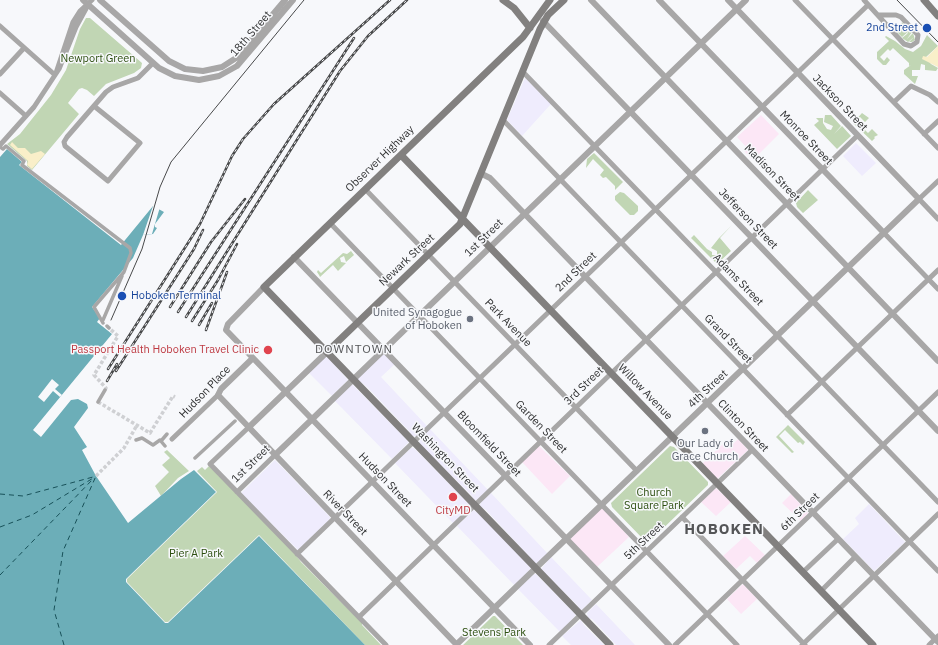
<!DOCTYPE html>
<style>
body{margin:0}
canvas{display:block;background:#f7f8fb}
</style>
<canvas width="938" height="645"></canvas>
<script>
const c = document.querySelector('canvas').getContext('2d');
c.lineJoin = 'round';
function fill(path, color) { c.fillStyle = color; c.fill(path, 'evenodd'); }
const shape = rows => new Path2D(rows.map(r => 'M' + r).join(''));
function stroke(path, color, width, dash) { c.strokeStyle = color; c.lineWidth = width; c.lineCap = dash ? 'butt' : 'round'; c.setLineDash(dash || []); c.stroke(path); }
function drawText(font, color, halo, rows, align = 'center') {
  c.font = font + ' "IBM Plex Sans",sans-serif'; c.lineWidth = 3; c.setLineDash([]); c.textBaseline = 'middle'; c.strokeStyle = halo; c.fillStyle = color; for (const [text, x, y, turn = 0] of rows) {
    c.save(); c.translate(x, y); c.rotate((+turn || 0) * Math.PI / 180); c.textAlign = isNaN(turn) ? turn : align; if (halo) c.strokeText(text, 0, 0); c.fillText(text, 0, 0); c.restore();
  }
}
const commercial = shape([
 [525,78,551,104,522,136,507,120],
 [856,143,876,163,862,176,843,156],
 [383,353,395,364,381,377,427,426,416,437,411,435,409,431,367,387,357,379],
 [325,357,328,358,348,380,332,396,309,373],
 [352,384,409,442,392,459,334,400],
 [430,429,488,490,477,500,474,500,471,495,419,443,420,440],
 [411,448,414,448,469,504,469,507,453,523,395,463],
 [275,460,330,517,330,519,298,550,241,493],
 [491,493,548,554,538,563,536,564,486,510,480,506,481,502],
 [869,504,905,542,874,571,843,539,859,524,855,518],
 [473,510,478,513,531,568,515,586,457,526],
 [551,557,592,600,582,610,580,610,577,605,541,569],
 [534,574,536,574,576,615,560,632,518,589],
 [596,604,635,645,616,645,592,619,588,618,587,613],
 [581,620,584,625,604,645,571,645,562,636]
]);
const education = shape([
 [761,115,779,134,753,160,744,151,747,148,737,137],
 [738,439,748,450,717,479,702,464,726,441,732,445],
 [539,446,570,476,552,494,522,462],
 [716,488,731,502,716,516,701,502],
 [791,494,808,513,801,521,782,503],
 [602,507,629,537,597,567,570,539],
 [745,536,765,555,757,563,750,556,736,569,723,556],
 [743,584,757,599,741,614,727,599]
]);
const green = shape([
 [86,18,90,18,142,63,141,68,134,73,106,84,94,96,87,90,82,88,79,89,68,103,79,114,32,170,27,166,27,161,7,144,20,134,51,95,66,70,80,29],
 [902,22,906,27,902,33,907,27,912,32,907,39,913,33,915,40,912,42,909,42,914,37,908,42,902,38,907,34,909,31,902,37,896,31,899,30,894,29,900,28],
 [927,35,938,46,926,57,931,64,938,68,936,71,925,70,925,65,921,64,920,70,912,70,912,76,918,76,915,84,904,74,904,70,911,65,909,66,909,63,893,48,890,51,888,49,880,57,884,61,887,57,890,60,886,65,883,65,877,59,877,52,889,41,885,37,886,36,895,41,905,49,913,52,921,46],
 [862,113,869,118,865,122,860,117,856,121,868,133,872,129,878,135,874,137,875,138,872,141,853,123],
 [825,115,831,115,841,126,834,134,842,126,851,136,837,149,814,125,819,121,816,118,823,118,823,123,827,129,831,130,833,126,824,122],
 [594,153,623,182,615,190,615,186,606,177,603,178,600,175,604,170,593,159,586,168,587,159],
 [808,190,818,200,803,213,797,207,796,203],
 [620,192,624,193,638,206,638,211,634,215,630,215,615,200,615,196],
 [732,225,720,238,731,251,717,264,691,238,694,235,707,249,712,252,712,255,717,255,717,251,711,248,719,238],
 [351,251,354,255,346,262,344,256,340,258,341,262,346,263,338,271,333,265,320,277,319,275,317,272,318,270,321,273,343,253,347,254],
 [788,425,805,442,803,445,800,442,798,443,785,430,779,436,794,452,792,453,776,437],
 [670,446,674,447,708,482,708,485,649,542,645,541,612,507,611,503],
 [167,450,189,471,178,478,161,496,155,486,169,472,162,465,170,458,164,452],
 [209,466,292,550,301,562,362,623,362,625,381,645,365,645,259,535,168,622,165,622,127,582,127,579,217,492,197,471,202,467,205,470],
 [493,616,495,616,523,645,463,645]
]);
const sand = shape([
 [938,46,938,67,922,59,923,56,927,57],
 [12,142,18,148,25,148,31,154,41,151,45,154,32,169,27,165,28,161,10,145]
]);
const water = shape([
 [7,149,22,162,19,165,121,245,153,206,164,212,155,224,155,227,157,228,153,234,143,235,133,258,92,307,100,318,97,322,112,334,33,430,41,437,71,400,78,399,87,404,88,408,74,427,87,447,82,450,96,476,128,523,181,479,194,470,216,492,126,579,126,582,165,623,168,623,259,536,365,645,0,645,0,157]
]);
const pier = shape([
 [153,206,160,207,152,234,143,235],
 [52,379,59,385,55,389,62,395,60,397,53,391,44,402,38,397]
]);
const ferry = shape([
 [0,494,23,496,93,477],
 [0,527,32,515,95,477],
 [0,575,94,478],
 [64,645,54,610,63,551,96,476]
]);
const pedestrianTunnel = shape([
 [105,390,106,388,94,375,118,336,109,328],
 [98,402,150,433,173,396,175,397],
 [96,476,124,448,137,425]
]);
const pedestrian = shape([
 [0,147,3,149,6,146,24,161,22,165,130,248,131,253,124,272,94,307,103,323],
 [103,320,122,276],
 [107,326,109,328],
 [98,402,105,390],
 [136,440,142,438,153,445,160,440,165,446],
 [161,441,167,434],
 [195,458,235,421]
]);
const minor = shape([
 [795,0,938,148],
 [864,0,904,44,911,46,917,42,918,35,901,17,896,15,878,15],
 [0,26,55,75],
 [523,72,938,502],
 [56,73,73,22,80,11,92,0],
 [0,74,24,48],
 [0,93,26,116],
 [894,102,911,86,930,95,938,102],
 [94,106,140,143,108,181,65,146,64,142,67,137,106,92,113,87,138,78,153,63],
 [503,120,938,571],
 [924,134,938,121],
 [0,145,34,107,59,69,76,27,88,5],
 [938,181,919,199,938,219],
 [365,189,637,471],
 [330,223,737,645],
 [884,233,938,289],
 [787,415,938,270],
 [249,427,210,464,386,645],
 [172,439,218,395],
 [237,492,275,455],
 [682,517,805,645],
 [297,554,868,5],
 [803,572,838,539],
 [821,591,855,557],
 [359,617,857,136],
 [549,645,752,450],
 [675,645,938,392],
 [802,645,938,514],
 [929,645,938,636]
]);
const tertiary = shape([
 [83,0,159,68,175,76,199,80,219,76,237,66,293,0],
 [100,0,169,61,185,69,203,71,222,67,236,58,285,0],
 [591,0,938,361],
 [659,0,884,233],
 [543,21,938,431],
 [482,174,490,178,938,642],
 [294,257,669,645],
 [264,287,228,324,226,330,530,645],
 [253,358,221,389,218,395,457,645],
 [249,427,327,352],
 [275,455,746,0],
 [456,645,919,199,728,0]
]);
const secondary = shape([
 [503,0,514,8,530,28],
 [550,0,523,37,264,287,610,645],
 [924,0,938,16],
 [401,155,873,645],
 [327,352,460,224,540,29,548,15,564,0]
]);
const tram = shape([
 [897,0,938,42],
 [111,320,142,249,160,187,171,162,304,0]
]);
const rail = shape([
 [170,307,211,242,245,199],
 [178,312,354,38],
 [186,317,340,71,368,36,407,0],
 [192,321,218,280,237,244],
 [199,325,212,303],
 [206,330,227,272],
 [108,369,200,224,232,156,243,139,274,104,390,0],
 [116,371,194,249,203,230],
 [107,381,117,364]
]);
const markers = [
 [927,28,5,"#1a4fb4"],
 [122,296,5,"#1a4fb4"],
 [470,319,4,"#6b7280"],
 [268,350,5,"#e0444e"],
 [705,431,4,"#6b7280"],
 [453,497,5,"#e0444e"]
];
const transitNames = [
 ["2nd Street",918,28],
 ["Hoboken Terminal",131,296,"left"]
];
const streetNames = [
 ["18th Street",251,34,-49],
 ["Jackson Street",840,103,46],
 ["Monroe Street",806,138,46],
 ["Observer Highway",380,159,-44],
 ["Madison Street",772,173,46],
 ["Jefferson Street",748,219,46],
 ["1st Street",484,238,-44],
 ["Newark Street",407,260,-43],
 ["2nd Street",576,272,-44],
 ["Adams Street",738,280,46],
 ["Park Avenue",508,323,46],
 ["Grand Street",728,339,46],
 ["3rd Street",584,386,-44],
 ["4th Street",708,389,-43],
 ["Hudson Place",205,392,-46],
 ["Willow Avenue",645,392,46],
 ["Clinton Street",743,426,46],
 ["Garden Street",541,427,46],
 ["Bloomfield Street",489,444,46],
 ["Washington Street",445,458,46],
 ["1st Street",251,464,-44],
 ["Hudson Street",385,480,46],
 ["6th Street",800,512,-44],
 ["River Street",345,513,46],
 ["5th Street",644,541,-43]
];
const parkNames = [
 ["Newport Green",98,59],
 ["Church",654,493],
 ["Square Park",654,506],
 ["Pier A Park",196,554],
 ["Stevens Park",494,633]
];
const worshipNames = [
 ["United Synagogue",462,313],
 ["of Hoboken",462,326],
 ["Our Lady of",705,444,"center"],
 ["Grace Church",705,457,"center"]
];
const healthNames = [
 ["Passport Health Hoboken Travel Clinic",259,350],
 ["CityMD",453,511,"center"]
];
const neighbourhoodNames = [
 ["DOWNTOWN",354,350]
];
const districtNames = [
 ["HOBOKEN",724,530]
];
fill(commercial, '#efecfd');
fill(education, '#fce7f6');
fill(green, '#c1d6b4');
fill(sand, '#f9efc9');
fill(water, '#6caeb8');
fill(pier, '#f7f8fb');
stroke(ferry, '#185159', 1, [5, 4]);
stroke(pedestrianTunnel, '#cfd0d3', 3.5, [3.5, 2]);
stroke(pedestrian, '#a8a7a7', 3.5);
stroke(minor, '#a8a7a7', 5);
stroke(tertiary, '#a8a7a7', 6);
stroke(secondary, '#82807f', 7);
stroke(tram, '#48494a', 1);
stroke(rail, '#48494a', 2.5);
stroke(rail, '#f7f8fb', 1, [3]);
for (const [x, y, r, color] of markers) { const dot = new Path2D(); dot.arc(x, y, r, 0, 2 * Math.PI); c.fillStyle = color; c.fill(dot); stroke(dot, '#f7f8fb', 1.5); }
drawText('11px', '#164399', '#f7f8fb', transitNames, 'right');
drawText('11px', '#2f3031', '#f7f8fb', streetNames);
drawText('11px', '#2d4f10', '#f7f8fb', parkNames);
drawText('11px', '#5b616d', '#f7f8fb', worshipNames, 'right');
drawText('11px', '#be3a42', '#f7f8fb', healthNames, 'right');
c.letterSpacing = '1px';
drawText('12px', '#545557', '#f7f8fb', neighbourhoodNames);
c.letterSpacing = '0px';
c.letterSpacing = '1px';
drawText('bold 15px', '#545557', '#f7f8fb', districtNames);
c.letterSpacing = '0px';
</script>
